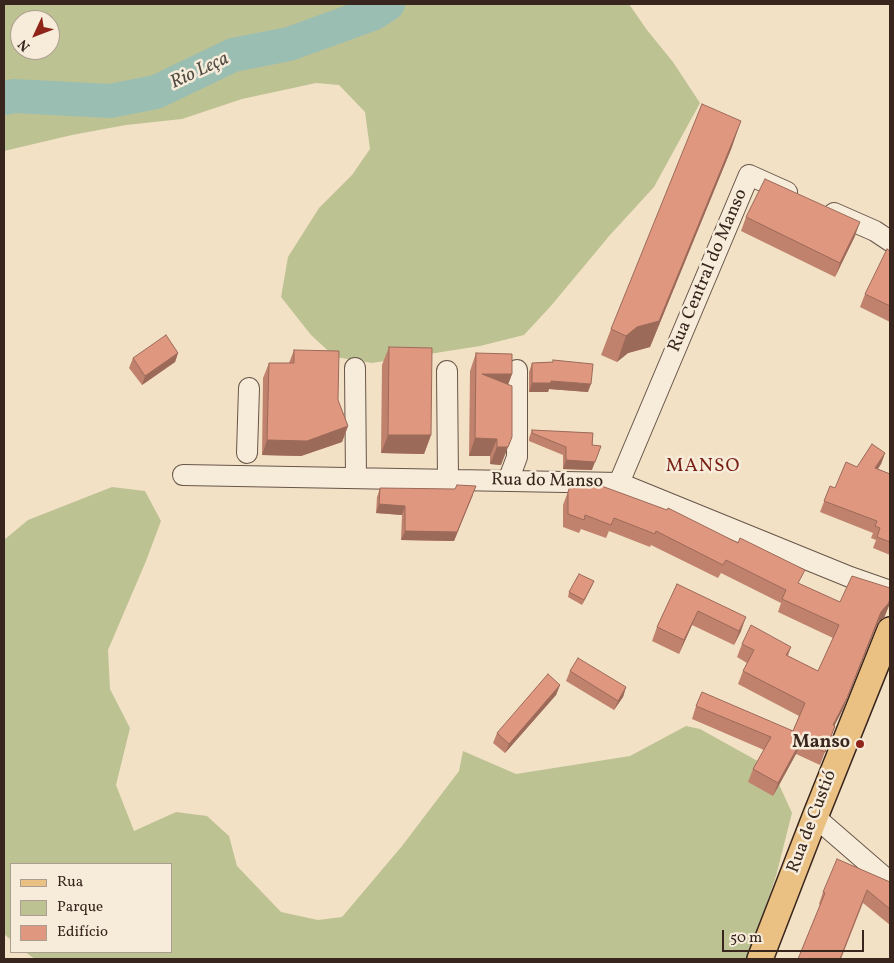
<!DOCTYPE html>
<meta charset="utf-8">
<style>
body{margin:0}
#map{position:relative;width:894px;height:963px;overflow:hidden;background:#f3e1c6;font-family:Vollkorn,serif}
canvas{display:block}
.frame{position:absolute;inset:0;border:5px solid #38261e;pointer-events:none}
.legend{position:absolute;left:10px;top:863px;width:162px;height:90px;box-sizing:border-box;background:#f7ecda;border:1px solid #ab9d8f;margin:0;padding:6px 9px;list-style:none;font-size:15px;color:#38261e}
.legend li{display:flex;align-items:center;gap:10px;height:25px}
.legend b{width:25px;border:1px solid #ab9d8f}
.north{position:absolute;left:10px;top:10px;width:50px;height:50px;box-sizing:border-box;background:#f7ecda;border:1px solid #ab9d8f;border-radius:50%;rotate:227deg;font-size:14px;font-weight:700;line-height:20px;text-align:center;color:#38261e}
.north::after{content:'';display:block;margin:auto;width:18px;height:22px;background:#8f2418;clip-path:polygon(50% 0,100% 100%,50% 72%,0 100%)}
.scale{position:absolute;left:722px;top:930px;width:142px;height:22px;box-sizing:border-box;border:2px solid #38261e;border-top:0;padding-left:6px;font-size:15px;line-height:18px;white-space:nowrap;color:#38261e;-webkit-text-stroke:4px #f7ecda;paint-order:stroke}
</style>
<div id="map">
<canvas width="894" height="963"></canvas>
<div class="frame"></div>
<ul class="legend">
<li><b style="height:6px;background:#eac083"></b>Rua</li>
<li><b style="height:14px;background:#bdc293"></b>Parque</li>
<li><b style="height:14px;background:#df977f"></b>Edifício</li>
</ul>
<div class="north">N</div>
<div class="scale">50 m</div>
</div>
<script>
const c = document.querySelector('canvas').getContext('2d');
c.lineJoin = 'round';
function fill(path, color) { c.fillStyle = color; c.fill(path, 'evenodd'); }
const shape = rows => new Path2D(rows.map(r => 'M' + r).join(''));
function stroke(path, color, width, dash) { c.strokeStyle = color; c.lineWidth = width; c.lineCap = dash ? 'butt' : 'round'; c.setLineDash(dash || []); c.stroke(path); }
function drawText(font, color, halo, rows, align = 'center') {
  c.font = font + ' Vollkorn,serif'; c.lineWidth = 5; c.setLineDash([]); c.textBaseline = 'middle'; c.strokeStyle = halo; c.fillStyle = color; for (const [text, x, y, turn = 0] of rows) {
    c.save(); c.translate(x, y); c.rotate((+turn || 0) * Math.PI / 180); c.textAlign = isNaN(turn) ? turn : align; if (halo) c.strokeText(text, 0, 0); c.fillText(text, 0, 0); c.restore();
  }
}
const green = shape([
 [4,4,629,4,647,30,673,62,700,103,654,187,610,235,550,307,524,335,480,346,372,363,335,357,311,335,281,297,288,257,319,208,352,175,370,149,365,112,339,85,316,83,242,99,182,119,126,125,72,135,4,151],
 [20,20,50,20,50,50,20,50],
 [112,487,145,491,161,521,146,561,108,650,110,689,130,728,116,785,134,831,176,812,207,816,229,836,237,866,281,912,318,920,342,917,402,846,459,771,463,751,516,774,630,756,686,726,700,729,772,769,792,813,776,876,748,959,35,959,25,952,171,952,171,864,11,864,11,940,4,934,4,540,28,520]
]);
const river = shape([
 [4,98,14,96,110,101,156,92,233,55,289,44,372,14,388,4]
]);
const minor = shape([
 [834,213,875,231,890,241],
 [355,368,356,478],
 [447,371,448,480],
 [247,453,249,388],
 [183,475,619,483,850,577,890,591],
 [508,481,517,457,517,370],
 [619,483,749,175,787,192],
 [815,817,890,882]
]);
const major = shape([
 [760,959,815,817,890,630]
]);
const wall = shape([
 [732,147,650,347,628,353,617,362,601,355,611,329],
 [746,217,855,236,835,277,741,231],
 [890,251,890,322,860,307,865,294],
 [389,347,431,435,424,454,381,453,382,365],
 [294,350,338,400,348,426,342,442,301,456,262,455,263,378,269,363,289,363],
 [178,353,175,362,142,385,129,368,133,358],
 [476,353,512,374,508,385,501,465,490,464,490,456,469,456,470,371],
 [553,360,588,392,549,389,548,392,529,392,529,372,532,363,553,362],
 [532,430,593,433,592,470,563,469,563,455,529,441,529,438],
 [885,453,881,464,878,469,890,474,890,555,873,548,876,540,871,538,873,533,820,512,830,486,835,488,857,467],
 [572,481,840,602,890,603,884,618,881,619,877,625,842,711,834,726,835,726,820,765,796,754,773,796,748,782,753,769,764,750,692,719,696,706,793,731,799,716,738,684,743,671,747,663,737,657,742,644,791,647,788,656,818,671,833,638,778,612,781,603,721,573,718,578,651,545,650,547,609,531,606,538,581,529,579,533,563,527,563,505],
 [380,488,473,495,454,541,401,540,402,515,376,513,377,497],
 [594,581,582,605,568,597,569,592],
 [677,584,741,631,734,645,692,625,679,654,652,641,657,627],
 [570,671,626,687,623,697,614,710,566,681],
 [560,685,556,695,505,753,493,743,497,733],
 [890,882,890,925,863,903,841,959,798,959,820,905,819,904,823,892]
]);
const shadedWall = shape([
 [741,121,732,147,650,347,628,353,617,362,626,336],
 [860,222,855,236,835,277,840,263],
 [178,353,175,362,142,385,145,376],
 [482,374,512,374,505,392,475,392],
 [551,381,591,384,588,392,549,389,548,392,529,392,532,383],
 [348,426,342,442,301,456,262,455,267,440],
 [388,435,431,435,424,454,381,453],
 [512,437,501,465,490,464,497,447],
 [475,438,497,439,490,456,469,456],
 [601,446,592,470,563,469,566,460],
 [885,453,881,464,871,479,875,468],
 [476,486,454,541,401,540,405,531],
 [379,504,405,506,402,515,376,513],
 [594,581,592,586,582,605,584,600],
 [890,600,890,603,884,618,881,619,877,625,842,711,828,738,833,725,881,612],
 [698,611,692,625,679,654,684,640],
 [746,617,741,631,734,645,739,631],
 [560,685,556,695,505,753,509,744],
 [626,687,623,697,614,710,618,701],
 [801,741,796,754,773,796,778,783]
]);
const building = shape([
 [702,104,741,121,659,321,637,327,626,336,611,329,702,104],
 [765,179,860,222,840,263,746,217,765,179],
 [887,249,890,251,890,306,865,294,887,249],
 [166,335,178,353,145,376,133,358,166,335],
 [389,347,432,348,431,435,388,435,389,347],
 [294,350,339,351,338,400,348,426,307,441,267,440,269,363,294,363,294,350],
 [476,353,512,354,512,374,482,374,512,386,512,437,508,447,497,447,497,439,475,438,476,353],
 [553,360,593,364,591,384,551,381,551,383,532,383,532,363,553,362,553,360],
 [532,430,593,433,592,445,601,446,595,462,566,460,566,447,532,433,532,430],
 [872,444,885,453,875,468,890,474,890,542,877,537,880,528,875,526,877,521,824,501,830,486,835,488,846,462,857,467,872,444],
 [572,481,588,481,667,510,668,508,738,543,740,538,805,570,798,583,840,602,852,576,890,588,890,600,888,604,886,606,881,612,847,698,833,725,835,726,825,752,801,741,778,783,753,769,771,737,696,706,702,692,793,731,805,703,743,671,754,650,742,644,751,625,791,647,786,655,818,671,839,625,782,599,786,590,726,560,723,565,656,531,655,534,614,518,611,525,585,515,584,520,568,514,568,492,572,481],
 [457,485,476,486,457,532,405,531,405,506,379,504,380,488,455,489,457,485],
 [579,574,594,581,584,600,569,592,579,574],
 [677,584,746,617,739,631,698,611,684,640,657,627,677,584],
 [578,658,626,687,618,701,570,671,578,658],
 [548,674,560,685,509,744,497,733,548,674],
 [837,859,890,882,890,909,867,890,840,959,798,959,825,893,823,892,837,859]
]);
const markers = [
 [860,744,5,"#8f2418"]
];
const streetNames = [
 ["Rua Central do Manso",709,271,-67],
 ["Rua do Manso",547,482,1],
 ["Rua de Custió",813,822,-69]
];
const poiNames = [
 ["Manso",850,744]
];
const waterNames = [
 ["Rio Leça",200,72,-25]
];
const neighbourhoodNames = [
 ["MANSO",703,468]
];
fill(green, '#bdc293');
stroke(river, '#9bbeb3', 34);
stroke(minor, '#675548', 22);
stroke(major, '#38261e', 28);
stroke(minor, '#f7ecda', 20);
stroke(major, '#eac083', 25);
fill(wall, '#c0826d');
fill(shadedWall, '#9c6a59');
fill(building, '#df977f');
stroke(building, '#9c6a59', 1);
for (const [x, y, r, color] of markers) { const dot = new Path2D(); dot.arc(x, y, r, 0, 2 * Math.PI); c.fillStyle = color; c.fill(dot); stroke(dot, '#f7ecda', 2); }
drawText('18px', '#38261e', '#f7ecda', streetNames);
drawText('bold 18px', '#38261e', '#f7ecda', poiNames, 'right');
drawText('italic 19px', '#514c43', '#f7ecda', waterNames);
c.letterSpacing = '1px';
drawText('19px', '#7a1f14', '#f7ecda', neighbourhoodNames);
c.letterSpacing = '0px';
</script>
